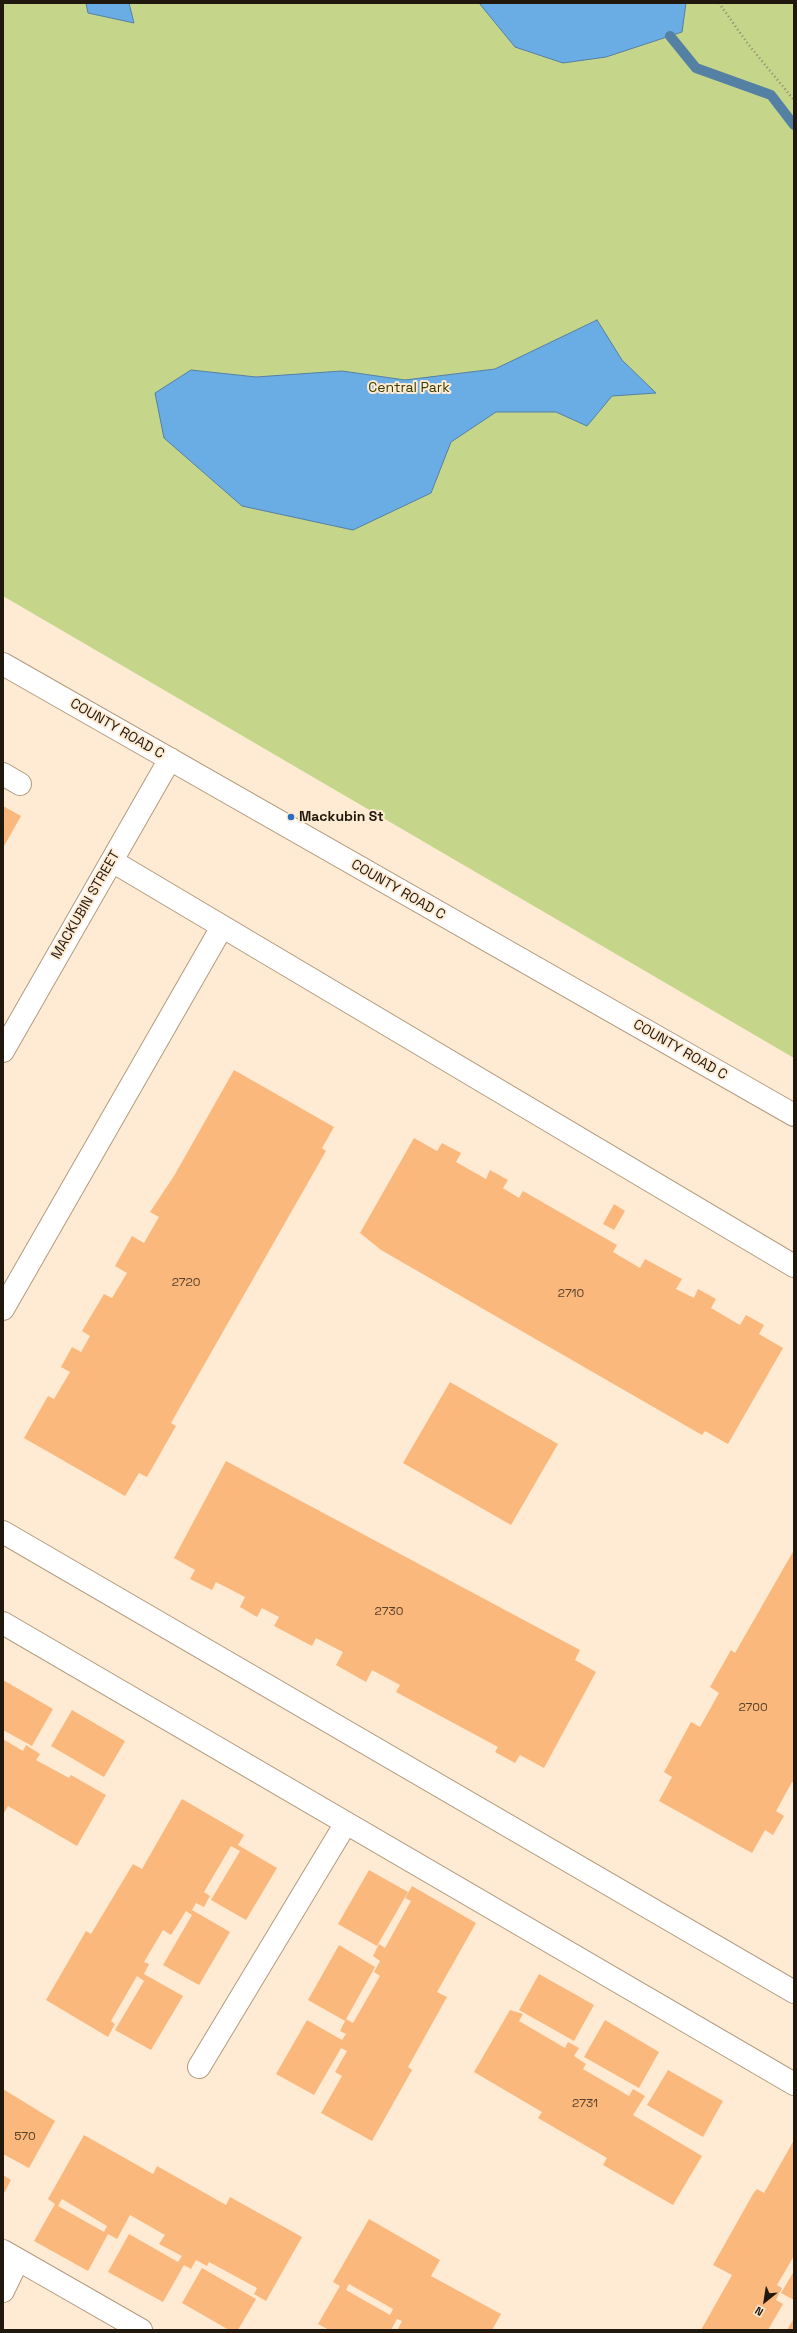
<!DOCTYPE html>
<style>
body{margin:0}
#map{position:relative;width:797px;height:2333px;overflow:hidden;background:#ffebd3;font-family:"Space Grotesk",sans-serif}
canvas{display:block}
.frame{position:absolute;inset:0;border:4px solid #21180d;pointer-events:none}
.north{position:absolute;left:745px;top:2281px;width:40px;height:40px;-webkit-text-stroke:3px #ffebd3;paint-order:stroke;rotate:210deg;font-size:11px;font-weight:700;line-height:16px;text-align:center;color:#21180d}
.north::after{content:'';display:block;margin:auto;width:14px;height:18px;background:#21180d;clip-path:polygon(50% 0,100% 100%,50% 72%,0 100%)}
</style>
<div id="map">
<canvas width="797" height="2333"></canvas>
<div class="frame"></div>
<div class="north">N</div>
</div>
<script>
const c = document.querySelector('canvas').getContext('2d');
c.lineJoin = 'round';
function fill(path, color) { c.fillStyle = color; c.fill(path, 'evenodd'); }
const shape = rows => new Path2D(rows.map(r => 'M' + r).join(''));
function stroke(path, color, width, dash) { c.strokeStyle = color; c.lineWidth = width; c.lineCap = dash ? 'butt' : 'round'; c.setLineDash(dash || []); c.stroke(path); }
function drawText(font, color, halo, rows, align = 'center') {
  c.font = font + ' "Space Grotesk",sans-serif'; c.lineWidth = 4; c.setLineDash([]); c.textBaseline = 'middle'; c.strokeStyle = halo; c.fillStyle = color; for (const [text, x, y, turn = 0] of rows) {
    c.save(); c.translate(x, y); c.rotate((+turn || 0) * Math.PI / 180); c.textAlign = isNaN(turn) ? turn : align; if (halo) c.strokeText(text, 0, 0); c.fillText(text, 0, 0); c.restore();
  }
}
const green = shape([
 [3,3,794,3,794,1058,3,596]
]);
const water = shape([
 [86,3,129,3,134,23,88,13,86,3],
 [479,3,686,3,682,32,606,57,563,63,515,47,479,3],
 [597,320,622,360,656,393,612,396,587,426,556,412,496,412,451,442,431,493,353,530,242,506,164,438,155,393,191,370,256,377,342,371,405,380,495,369,597,320]
]);
const stream = shape([
 [670,36,696,68,771,95,794,125]
]);
const building = shape([
 [3,806,21,816,3,848],
 [234,1070,334,1127,322,1148,326,1151,171,1423,176,1426,147,1477,139,1473,125,1496,24,1438,48,1396,54,1399,70,1372,61,1367,72,1347,81,1352,90,1336,82,1331,104,1294,112,1298,127,1273,115,1266,132,1236,144,1243,159,1217,150,1212,174,1176],
 [414,1138,437,1151,442,1143,461,1153,456,1162,486,1179,490,1170,508,1180,503,1188,519,1198,523,1191,617,1245,613,1252,640,1268,645,1259,682,1279,676,1289,694,1298,698,1289,716,1299,711,1308,740,1325,746,1315,764,1325,759,1334,783,1348,728,1444,705,1431,702,1435,381,1250,360,1233],
 [614,1204,625,1211,614,1230,603,1224],
 [450,1382,558,1444,511,1525,403,1463],
 [226,1461,580,1650,575,1660,596,1672,544,1768,520,1755,515,1763,495,1752,498,1747,396,1692,400,1685,372,1670,366,1682,336,1665,343,1652,316,1638,312,1646,274,1626,279,1617,262,1608,257,1617,240,1607,245,1597,216,1582,212,1590,190,1579,195,1570,174,1558],
 [794,1550,794,1783,792,1782,776,1811,784,1816,773,1835,765,1830,752,1853,659,1801,672,1777,664,1772,691,1722,700,1727,719,1693,710,1687,731,1650,735,1653],
 [3,1680,53,1709,32,1746,3,1730],
 [72,1710,125,1741,104,1777,51,1746],
 [3,1739,23,1751,26,1745,40,1754,36,1760,69,1778,71,1775,106,1795,77,1846,8,1806,3,1815],
 [182,1799,244,1835,238,1845,277,1868,246,1920,211,1900,240,1851,231,1846,204,1892,210,1896,204,1907,196,1903,192,1910,230,1932,199,1985,163,1965,192,1915,186,1911,171,1935,163,1930,144,1962,149,1964,144,1974,183,1996,151,2050,115,2030,144,1981,137,1976,111,2021,115,2024,108,2037,46,2000,86,1931,91,1934,133,1864,142,1869],
 [369,1870,408,1892,377,1946,338,1924],
 [412,1886,476,1923,437,1992,447,1997,408,2067,412,2070,372,2141,321,2113,342,2076,335,2072,347,2051,341,2048,344,2043,314,2095,276,2074,307,2020,342,2040,346,2034,340,2031,346,2019,353,2023,380,1976,374,1972,380,1961,373,1956,379,1944,385,1948,411,1901,405,1898],
 [339,1945,375,1967,345,2021,308,2000],
 [539,1974,594,2005,574,2041,519,2010],
 [510,2010,523,2014,519,2021,565,2048,568,2042,579,2048,574,2056,586,2064,583,2069,629,2096,633,2089,645,2096,633,2115,702,2156,673,2205,603,2165,607,2158,538,2118,542,2112,474,2072],
 [605,2020,659,2052,639,2088,584,2057],
 [668,2070,723,2101,703,2137,647,2105],
 [3,2089,55,2121,29,2168,3,2154],
 [84,2135,153,2174,157,2166,226,2205,230,2197,302,2237,266,2301,254,2294,257,2288,209,2262,207,2266,196,2260,191,2269,184,2265,163,2302,108,2272,129,2234,178,2262,182,2256,159,2244,165,2235,130,2215,117,2239,108,2234,88,2271,34,2241,55,2204,48,2199],
 [62,2199,107,2226,104,2232,58,2206],
 [794,2140,794,2256,777,2285,782,2288,776,2300,783,2304,768,2330,701,2330,732,2275,713,2265,753,2194,757,2189,764,2193],
 [3,2175,11,2180,3,2195],
 [369,2219,440,2260,431,2276,501,2314,492,2330,400,2330,398,2329,402,2321,397,2319,391,2330,329,2330,318,2324,340,2286,333,2282],
 [349,2284,393,2309,390,2315,346,2290],
 [202,2268,256,2299,238,2330,229,2330,182,2303],
 [794,2271,794,2300,781,2293],
 [794,2318,794,2330,787,2330]
]);
const path = shape([
 [719,3,748,44,794,100]
]);
const minor = shape([
 [3,774,20,784],
 [112,861,794,1266],
 [3,1051,170,759],
 [3,1309,222,927],
 [3,1532,794,1992],
 [3,1623,794,2084],
 [199,2067,346,1823],
 [3,2251,141,2330],
 [3,2291,18,2260]
]);
const major = shape([
 [3,664,794,1115]
]);
const markers = [
 [291,817,4,"#2a6ebf"]
];
const numberNames = [
 ["2720",186,1283],
 ["2710",571,1294],
 ["2730",389,1612],
 ["2700",753,1708],
 ["2731",585,2104],
 ["570",25,2137]
];
const parkNames = [
 ["Central Park",409,388]
];
const streetNames = [
 ["COUNTY ROAD C",117,729,30],
 ["COUNTY ROAD C",398,890,30],
 ["MACKUBIN STREET",86,905,-60],
 ["COUNTY ROAD C",680,1050,30]
];
const poiNames = [
 ["Mackubin St",299,817]
];
fill(green, '#c5d58a');
fill(water, '#6aade5');
stroke(water, '#5480a4', 1);
stroke(stream, '#5480a4', 10);
fill(building, '#fab87d');
stroke(minor, '#b29b7f', 24);
stroke(major, '#b29b7f', 24);
stroke(path, '#918371', 2.5, [1, 3]);
stroke(minor, '#fff', 22);
stroke(major, '#fff', 22);
for (const [x, y, r, color] of markers) { const dot = new Path2D(); dot.arc(x, y, r, 0, 2 * Math.PI); c.fillStyle = color; c.fill(dot); stroke(dot, '#ffebd3', 1.5); }
drawText('12px', '#574029', null, numberNames);
drawText('14px', '#343d00', '#ffebd3', parkNames);
drawText('14px', '#21180d', '#ffebd3', streetNames);
drawText('bold 14px', '#21180d', '#ffebd3', poiNames, 'left');
</script>
